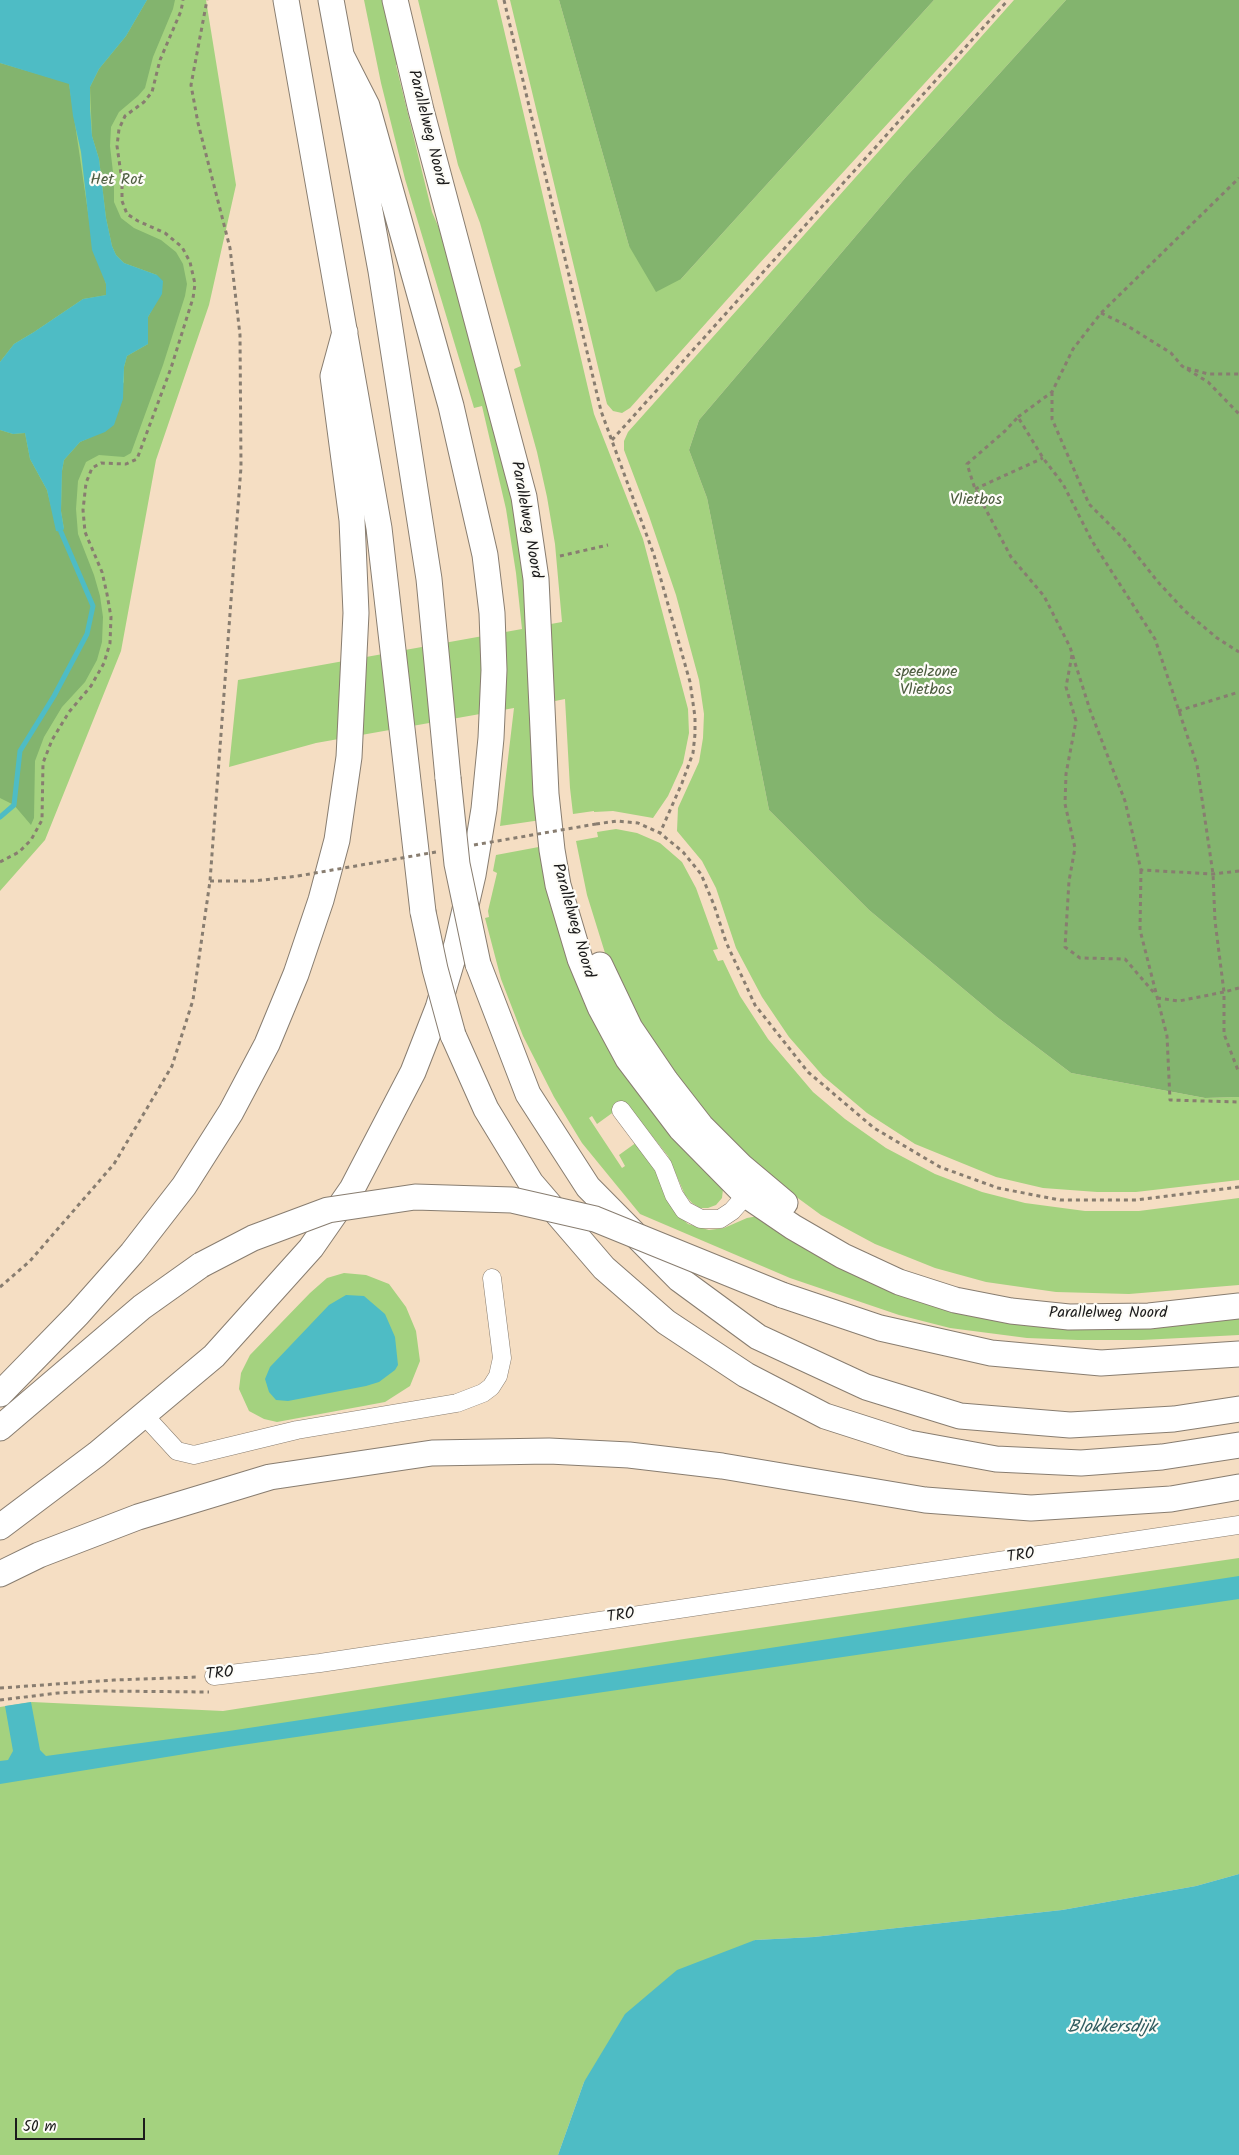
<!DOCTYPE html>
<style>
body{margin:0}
#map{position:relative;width:1239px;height:2155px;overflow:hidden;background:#f5dec3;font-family:Kalam,sans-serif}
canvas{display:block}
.scale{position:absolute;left:15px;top:2118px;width:130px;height:22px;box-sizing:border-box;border:2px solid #1c1c1c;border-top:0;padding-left:6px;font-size:15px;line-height:18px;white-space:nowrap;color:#1c1c1c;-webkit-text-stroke:4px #fdfcf7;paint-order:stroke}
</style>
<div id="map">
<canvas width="1239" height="2155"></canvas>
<div class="scale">50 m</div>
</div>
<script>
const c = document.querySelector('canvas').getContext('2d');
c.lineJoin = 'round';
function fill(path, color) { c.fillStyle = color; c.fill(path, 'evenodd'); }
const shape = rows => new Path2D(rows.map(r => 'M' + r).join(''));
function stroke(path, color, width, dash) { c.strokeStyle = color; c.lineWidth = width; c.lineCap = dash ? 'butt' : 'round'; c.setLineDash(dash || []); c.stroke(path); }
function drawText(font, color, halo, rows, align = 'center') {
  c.font = font + ' Kalam,sans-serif'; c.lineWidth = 4.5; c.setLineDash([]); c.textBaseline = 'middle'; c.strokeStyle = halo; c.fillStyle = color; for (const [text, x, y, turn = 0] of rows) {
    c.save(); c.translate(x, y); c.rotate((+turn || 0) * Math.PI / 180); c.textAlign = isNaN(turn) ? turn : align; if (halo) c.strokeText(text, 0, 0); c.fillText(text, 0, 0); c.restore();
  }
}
const green = shape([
 [0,0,206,0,236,185,209,305,156,460,121,651,45,840,0,891],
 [364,0,387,0,402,63,396,65,432,212,451,256,510,467,534,627,562,622,555,544,547,497,537,452,514,369,521,366,480,223,458,165,418,0,497,0,594,414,643,539,688,709,689,733,683,763,668,796,653,818,613,811,594,812,594,811,573,814,570,788,565,699,535,705,541,820,500,826,514,708,316,743,229,767,238,680,522,629,516,573,506,509,482,406,474,408,405,179,381,83],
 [510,0,559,0,629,246,681,279,934,0,1001,0,758,265,630,408,622,413,613,411,607,404,604,392],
 [1014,0,1066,0,906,177,699,420,689,450,707,498,769,810,869,910,997,1017,1071,1073,1205,1098,1239,1097,1239,1180,1136,1192,1097,1192,1043,1188,996,1177,915,1144,867,1113,823,1076,789,1037,762,997,736,948,716,888,702,861,677,831,678,808,699,762,703,738,704,714,699,680,676,595,649,516,624,450,624,441,628,432],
 [616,829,637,833,660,843,682,862,696,888,718,949,713,950,718,961,723,960,740,996,768,1039,813,1092,845,1119,886,1148,935,1174,982,1192,1025,1203,1085,1211,1139,1211,1239,1198,1239,1285,1129,1294,1056,1292,986,1282,935,1268,875,1244,821,1215,761,1171,698,1111,656,1054,610,969,587,895,576,841,598,837,597,832],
 [544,846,555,906,723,1189,722,1198,716,1205,708,1208,700,1208,692,1203,685,1195,668,1156,626,1103,597,1124,592,1116,589,1118,622,1168,625,1166,619,1155,637,1142,656,1170,678,1214,688,1224,709,1230,724,1228,747,1218,758,1216,940,1303,1239,1315,1239,1335,1142,1340,1078,1340,1027,1338,950,1328,899,1315,790,1278,640,1214,582,1143,554,1097,523,1036,501,979,485,918,489,917,488,911,497,873,493,871,496,855],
 [344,1273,366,1275,389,1284,406,1307,416,1331,420,1361,410,1386,385,1402,277,1422,264,1419,249,1411,239,1389,241,1373,250,1355,310,1293,327,1278],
 [1239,1558,1239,1874,1196,1886,1062,1910,814,1937,755,1940,584,2082,558,2155,0,2155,0,1707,32,1702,223,1711,684,1639]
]);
const forest = shape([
 [147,0,175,0,173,9,153,57,145,88,138,96,119,112,111,127,110,146,114,181,114,202,121,218,134,228,161,240,176,252,183,264,187,284,185,296,163,365,131,453,124,457,99,455,86,462,78,481,76,509,78,534,94,575,100,596,103,617,102,642,97,660,85,682,62,707,44,737,35,761,34,818,31,825,14,805,0,798,0,430,13,434,25,433,30,459,47,490,52,510,64,529,61,511,62,471,64,460,80,442,89,438,124,382,124,367,127,356,148,344,148,317,153,308,157,275,124,263,116,255,112,246,106,218,99,159,92,136,90,87,99,69,126,36],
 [559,0,934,0,681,279,656,292,629,246],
 [1066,0,1239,0,1239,1097,1205,1098,1071,1073,997,1017,869,910,769,810,707,498,689,450,699,420,906,177],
 [0,63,69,83,89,219,106,284,107,295,83,299,34,332,14,344,0,362]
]);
const water = shape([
 [0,0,147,0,126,36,99,69,90,87,90,108,92,136,99,159,106,218,112,246,116,255,124,263,157,275,163,281,162,294,148,317,148,344,127,356,124,367,123,399,114,425,105,432,80,442,64,460,62,471,61,511,64,529,61,532,56,531,47,490,30,459,25,433,13,434,0,430,0,362,14,344,34,332,83,299,106,295,106,284,92,250,81,152,73,116,69,84,0,63],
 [346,1295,364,1296,385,1314,395,1337,398,1365,395,1370,379,1382,366,1386,288,1401,276,1400,269,1392,265,1379,270,1367,329,1305],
 [1239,1576,1239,1599,228,1747,0,1784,0,1761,8,1760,13,1751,5,1706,31,1702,40,1750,46,1756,229,1731],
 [1239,1874,1239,2155,558,2155,584,2082,625,2014,677,1970,755,1940,814,1937,1062,1910,1196,1886]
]);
const stream = shape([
 [0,817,14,805,20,751,54,696,87,634,93,606,61,532]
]);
const path = shape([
 [504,0,601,411,654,555,690,682,695,717,695,734,693,753,682,783,660,833],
 [1101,313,1126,325,1171,353,1182,366,1208,382,1239,414],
 [1187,368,1208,374,1239,374],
 [1052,392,1052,419,1089,504,1124,539,1158,582,1185,611,1217,638,1239,652],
 [1018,417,1052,392,1073,349,1101,313,1239,178],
 [612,440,1008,0],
 [975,489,1043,458],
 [560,556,608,545],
 [1072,655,1066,687,1076,721,1066,774,1065,804,1075,848,1069,881,1065,947,1080,958,1125,959,1155,994],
 [1178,711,1239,692],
 [596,824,617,821,638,823,660,833,683,852,701,874,714,905,726,942,755,1005,808,1072,874,1128,940,1167,998,1188,1060,1200,1136,1200,1239,1187],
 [0,862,19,852,31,840,42,820,43,763,52,740,69,712,91,686,104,663,110,643,111,617,107,594,102,572,85,532,83,510,86,483,92,468,101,463,126,464,137,459,171,368,193,298,195,284,190,262,182,247,165,233,138,221,127,214,122,201,122,181,117,146,119,129,125,116,144,102,152,92,160,60,181,11,183,0],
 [1141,870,1140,930,1167,1036,1170,1100,1239,1102],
 [1239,871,1213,874,1141,870,1125,801,1090,710,1070,647,1044,596,1011,557,975,489,967,464,1005,431,1018,417,1043,458,1063,484,1092,541,1155,639,1197,765,1213,874,1215,921,1224,992,1239,988],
 [210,881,254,881,298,876],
 [1157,998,1179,1001,1224,992,1224,1034,1239,1073],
 [0,1287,30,1261,114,1164,172,1066,193,1000,210,881,241,467,240,335,230,248,198,123,191,85,207,0],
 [0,1688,114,1680,199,1677],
 [0,1700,58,1693,101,1691,209,1692]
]);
const minor = shape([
 [621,1110,663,1166,674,1195,684,1210,701,1219,720,1219,732,1211,746,1195],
 [144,1415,177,1451,194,1455,297,1430,457,1403,483,1393,491,1387,498,1376,502,1358,492,1278],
 [214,1676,320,1663,1239,1525]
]);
const highway = shape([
 [286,0,379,528,423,912],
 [331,0,381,271,429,579,448,778],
 [395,0,421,110,524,497,536,579,546,794,552,850,558,885,580,959,600,1007,628,1059,681,1129,746,1195,793,1227,843,1256,899,1282,955,1300,1011,1311,1069,1317,1149,1316,1239,1306],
 [478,964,528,1094,588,1187,679,1279,758,1337,866,1387,960,1416,1070,1425,1174,1419,1239,1409],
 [600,965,630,1028,666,1081,701,1126,741,1166,785,1203],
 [453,1035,486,1109,531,1183,604,1268,666,1322,746,1375,825,1416,909,1443,996,1459,1081,1463,1162,1457,1239,1445],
 [782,1295,880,1328,991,1353,1101,1363,1239,1354],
 [0,1394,78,1314,132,1253,184,1186,231,1112,267,1044,296,974,321,900,337,840,349,757,356,613,352,520,333,376,345,332],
 [0,1428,142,1307,201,1265],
 [0,1527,97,1454,214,1356,311,1248,352,1189,413,1072,438,1008,457,944,473,875,484,809,491,738,494,670,492,613,485,555,451,406,367,106,342,57],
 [0,1574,39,1555,138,1517,270,1477,432,1453,549,1451,629,1455,722,1466,925,1500,1031,1508,1171,1499,1239,1487]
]);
const pathBridge = shape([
 [474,845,596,824],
 [298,876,436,852]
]);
const highwayBridge = shape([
 [448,778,457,864,478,964],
 [423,912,435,969,453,1035],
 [201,1265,253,1238,328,1210,415,1197,512,1200,595,1219,782,1295]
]);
const streetNames = [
 ["Parallelweg Noord",426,128,76],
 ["Parallelweg Noord",525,520,80],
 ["Parallelweg Noord",572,921,74],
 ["Parallelweg Noord",1108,1314],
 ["TRO",1021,1557,-9],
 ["TRO",621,1617,-9],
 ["TRO",220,1675,-6]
];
const parkNames = [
 ["Het Rot",117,181],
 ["Vlietbos",976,501],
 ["speelzone",926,673],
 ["Vlietbos",926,691]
];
const waterNames = [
 ["Blokkersdijk",1112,2029]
];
fill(green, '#a4d27f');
fill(forest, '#83b46e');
fill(water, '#4ebcc5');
stroke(stream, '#4ebcc5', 5);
stroke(minor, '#887d70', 19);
stroke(highway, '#887d70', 27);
stroke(path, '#887d70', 3, [4, 4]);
stroke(minor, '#fff', 18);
stroke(highway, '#fff', 25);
stroke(highwayBridge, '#887d70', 27, []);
stroke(pathBridge, '#887d70', 3, [4, 4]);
stroke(highwayBridge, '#fff', 25);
drawText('16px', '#1c1c1c', '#fdfcf7', streetNames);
drawText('16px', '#4c5c3f', '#fdfcf7', parkNames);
drawText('italic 18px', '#305c60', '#fdfcf7', waterNames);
</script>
